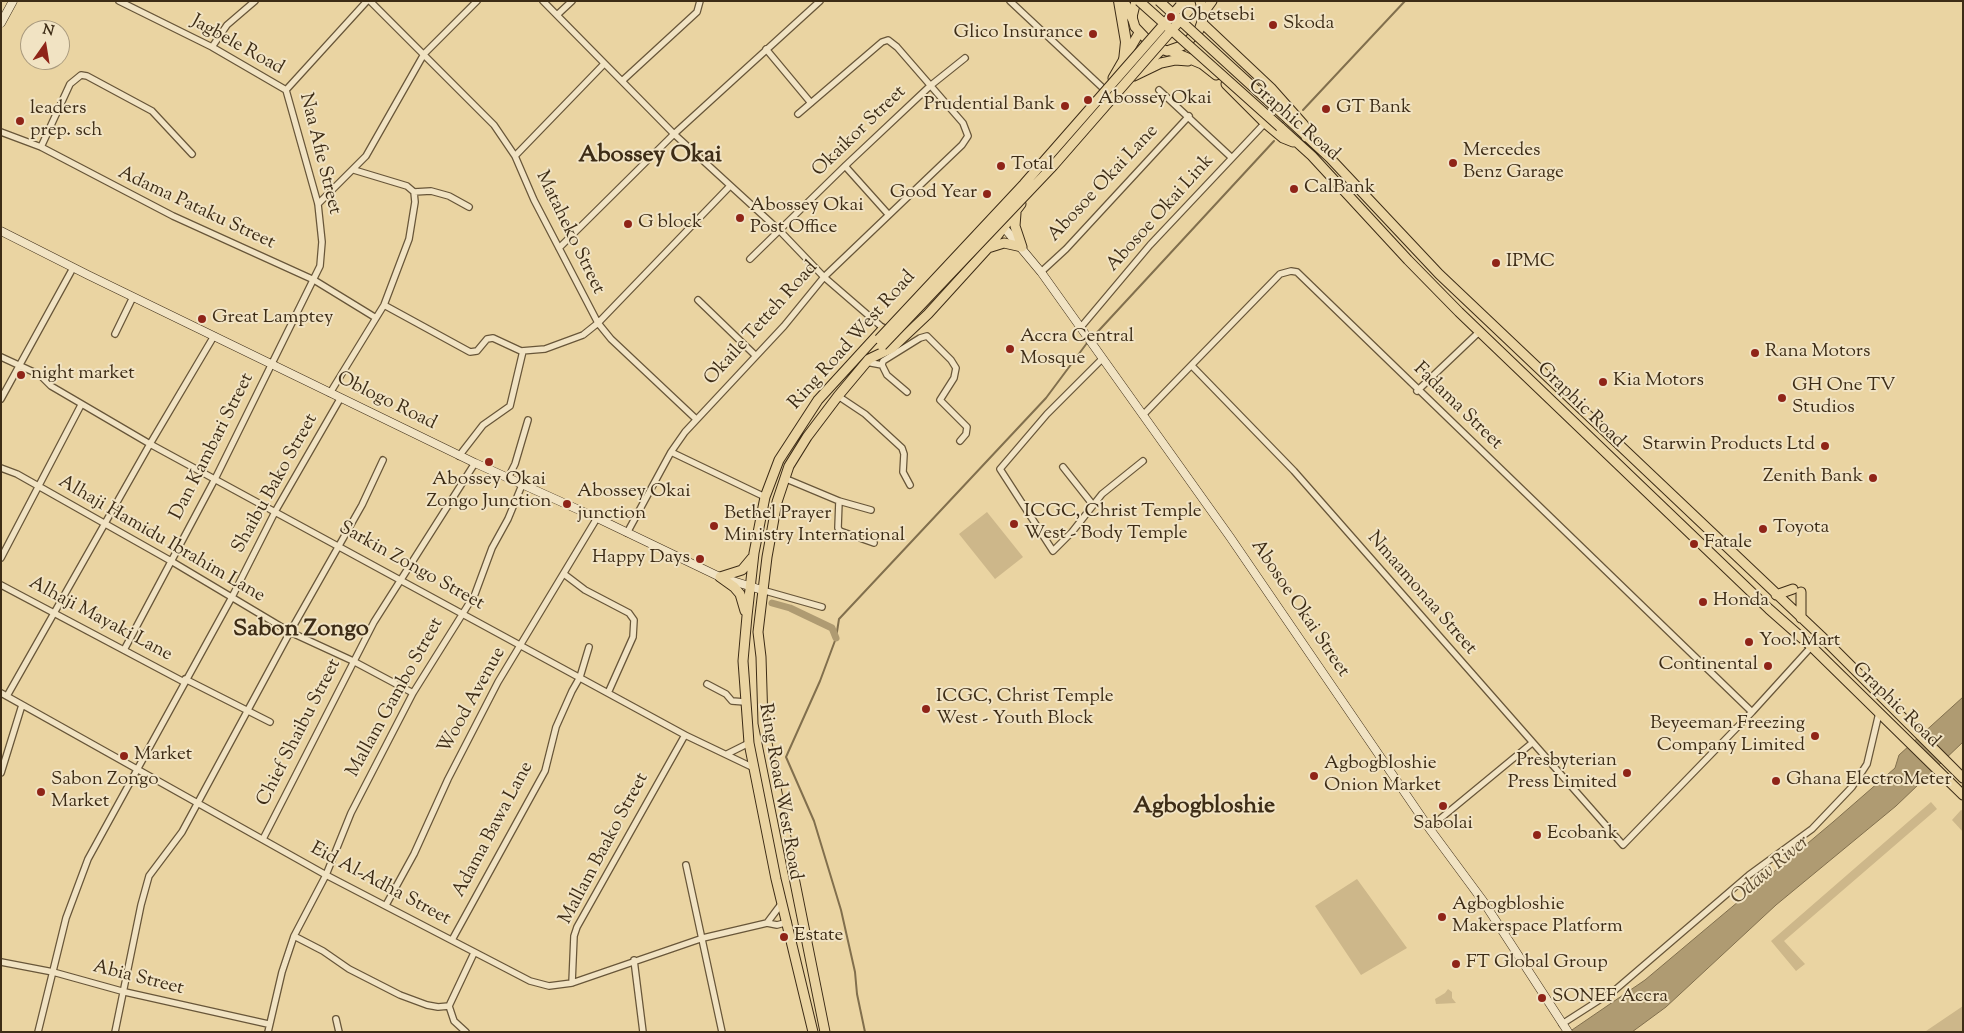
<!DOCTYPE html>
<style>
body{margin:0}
#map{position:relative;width:1964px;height:1033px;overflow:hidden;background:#ead4a2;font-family:"Sorts Mill Goudy",serif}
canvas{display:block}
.frame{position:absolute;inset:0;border:2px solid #3d2c16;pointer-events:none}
.north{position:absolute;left:20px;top:20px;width:50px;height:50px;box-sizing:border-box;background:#f1e3c3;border:1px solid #a99a7e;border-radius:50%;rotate:13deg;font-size:14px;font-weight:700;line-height:20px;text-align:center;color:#3d2c16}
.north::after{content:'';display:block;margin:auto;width:18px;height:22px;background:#8f2418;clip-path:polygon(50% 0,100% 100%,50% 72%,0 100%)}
</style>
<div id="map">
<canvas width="1964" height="1033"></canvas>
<div class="frame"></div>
<div class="north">N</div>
</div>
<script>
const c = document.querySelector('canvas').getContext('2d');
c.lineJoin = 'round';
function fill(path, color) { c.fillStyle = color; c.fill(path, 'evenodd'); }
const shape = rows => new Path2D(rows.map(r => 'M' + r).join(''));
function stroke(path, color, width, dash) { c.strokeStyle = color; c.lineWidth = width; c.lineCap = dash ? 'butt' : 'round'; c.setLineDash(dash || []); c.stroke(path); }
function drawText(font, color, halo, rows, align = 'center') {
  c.font = font + ' "Sorts Mill Goudy",serif'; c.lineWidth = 4; c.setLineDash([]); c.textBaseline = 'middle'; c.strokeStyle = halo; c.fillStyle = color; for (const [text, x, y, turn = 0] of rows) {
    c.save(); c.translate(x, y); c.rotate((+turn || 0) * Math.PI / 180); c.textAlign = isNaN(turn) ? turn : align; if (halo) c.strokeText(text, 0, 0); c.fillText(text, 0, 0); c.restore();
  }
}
const green = shape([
 [987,512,1023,557,995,579,959,534],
 [1931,802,1937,809,1784,941,1805,964,1796,971,1771,941],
 [1961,810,1963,811,1963,832,1952,820],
 [1357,879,1407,948,1361,975,1315,906],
 [1448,989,1452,992,1452,998,1456,1003,1436,1004,1435,999,1445,993],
 [1963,1006,1963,1032,1927,1032,1926,1031]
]);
const water = shape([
 [1963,697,1963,742,1896,806,1776,905,1666,1007,1632,1032,1569,1032,1645,980,1833,822,1895,768,1899,755,1963,697]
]);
const stream = shape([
 [1303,110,1405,1],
 [1091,339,1274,141],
 [865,1032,857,994,855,972,841,910,814,821,786,757,820,681,836,638,839,619,1046,398,1087,343]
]);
const canal = shape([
 [772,603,790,608,832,628,836,638]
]);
const street = shape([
 [119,1,212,47,286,90],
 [370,1,494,125,515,156,534,200,598,323,611,339,696,419],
 [543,1,674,134,780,231,824,277,883,328],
 [1010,1,1105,90],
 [557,15,572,1],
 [212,47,227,25,255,1],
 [766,49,811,103],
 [622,81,697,12,700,1],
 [286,90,367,1],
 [1159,90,1232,158],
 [1,132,41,147,173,216,314,280,376,318],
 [41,147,70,84,81,75,87,76,152,111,192,154],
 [515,156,604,64],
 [845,166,888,214],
 [414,192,431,191,449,196,469,207],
 [318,204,366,156,424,54,477,1],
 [559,248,674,134,820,1],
 [750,259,845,166,930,86,965,58],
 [1041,272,1066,249,1189,116],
 [698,300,756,356],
 [384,305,470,352,477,351,487,339,493,338,521,351,545,349,583,335,598,323,729,187],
 [1081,327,1150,245,1265,123],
 [115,334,133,297],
 [1,357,40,375,51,386,150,444,685,735,754,768],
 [1102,359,1047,414,1000,469,1053,551,1072,532,1102,494,1143,461],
 [866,362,882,365],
 [1193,367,1294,471,1623,845,1752,712,1821,636],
 [1417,391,1479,332],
 [907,392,887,375,882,365,883,361,920,338,927,336,951,360,956,368,954,378,940,400,967,427,966,434,960,441],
 [330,393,384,305,409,239,415,202,414,192,407,186,354,170],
 [838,396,865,414,902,448,904,454,903,472,910,485],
 [1,399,73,268],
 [1143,415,1280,274,1291,271,1297,272,1752,712],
 [671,452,765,497],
 [459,456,483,425,510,406,523,351],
 [1063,467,1093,505],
 [1,468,17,474,171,561,290,632,353,661,413,693],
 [508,478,515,464,528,420],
 [784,478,839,501,871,510],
 [839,501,838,528,840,531,874,543],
 [627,533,671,452,685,432,784,326,824,277,962,145,968,136,963,123,897,47,888,40,882,42,798,114],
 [1,558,81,405],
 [564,574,585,590,629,613,634,620,633,637,608,693],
 [1,585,184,682],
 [762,590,822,607],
 [124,650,216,477,320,266,322,242,318,204,286,90],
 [185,679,270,722],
 [707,684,726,694,732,701,745,702],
 [1,693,326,875,530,981,549,986,572,983,703,938,767,923,777,925,788,922],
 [7,696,150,444,214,336],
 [727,754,749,743],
 [1,773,22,705],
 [1429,828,1532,743],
 [263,839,374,622,475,463],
 [686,865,722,1032],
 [386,905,414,854,448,779,498,682,597,518],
 [767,923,782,903],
 [294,936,323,951,349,969,400,995,427,1005,438,1007,449,1006],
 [452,940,545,771,556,727,572,691,580,677,589,647],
 [634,960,643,1032],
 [1,962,53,972,125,992,268,1024],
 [572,983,574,936,577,927,685,735],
 [336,1019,339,1032],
 [1562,1024,1615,990,1749,875,1812,829,1852,787,1867,764,1879,713],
 [38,1032,66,918,88,859,232,597,276,510,340,399],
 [115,1032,141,905,149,876,182,832,290,632,362,505,383,460],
 [268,1032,282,972,294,936,326,875,351,813,413,693,475,594,492,548,508,519,522,485],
 [466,1032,454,1021,449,1006,474,953]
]);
const secondary = shape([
 [1,23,13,1],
 [1001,224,1041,272,1230,537,1429,828,1483,901,1568,1032],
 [1,231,88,275,475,463,597,518,720,577,762,590]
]);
const primary = shape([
 [1136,1,1132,17,1135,27,1153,46,1167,51,1184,45,1199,30,1204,16,1200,1],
 [1204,12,1212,1],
 [1202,23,1271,88,1303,124,1309,132,1306,137],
 [1171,51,1202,64,1216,75],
 [1145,66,1161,50],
 [1134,76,1161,63,1175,60,1188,61],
 [1113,78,1139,33],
 [1226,84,1265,123,1283,138,1293,142],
 [1288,119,1330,158,1439,274,1821,636,1963,778],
 [1280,127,1312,156,1408,260,1459,312,1769,609,1811,646,1963,795],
 [1016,213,1015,226,1022,247],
 [988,248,1004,243,1022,247],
 [720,577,734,587,740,594,745,611],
 [720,577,742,570,752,558],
 [1776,595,1793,589],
 [1801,618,1801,592],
 [813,1032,776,879,749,743,743,661,747,616,754,553,765,497,779,460,818,400,883,329],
 [825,1032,763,723,761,657,758,632,767,557,777,502,789,466,807,437,838,396,869,359,892,348,928,314,988,248,1021,204]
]);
const highway = shape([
 [1119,1,1126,42,1124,61],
 [1123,1,1132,17]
]);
const primaryBridge = shape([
 [1139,1,1280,127],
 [1159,1,1288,119],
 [879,339,1024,184,1180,6],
 [882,346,1053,166,1190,9]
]);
const markers = [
 [1171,17,5,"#8f2418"],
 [1273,25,5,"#8f2418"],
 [1093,34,5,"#8f2418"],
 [1088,100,5,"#8f2418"],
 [1065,106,5,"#8f2418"],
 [1326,109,5,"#8f2418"],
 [20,121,5,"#8f2418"],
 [1453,163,5,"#8f2418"],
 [1001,166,5,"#8f2418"],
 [1294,189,5,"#8f2418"],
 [987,194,5,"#8f2418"],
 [740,218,5,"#8f2418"],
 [628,224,5,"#8f2418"],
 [1496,263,5,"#8f2418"],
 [202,319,5,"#8f2418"],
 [1010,349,5,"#8f2418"],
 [1755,353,5,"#8f2418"],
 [21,375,5,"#8f2418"],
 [1603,382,5,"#8f2418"],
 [1782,398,5,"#8f2418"],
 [1825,446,5,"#8f2418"],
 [489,462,5,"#8f2418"],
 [1873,478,5,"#8f2418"],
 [567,504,5,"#8f2418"],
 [1014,524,5,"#8f2418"],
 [714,526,5,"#8f2418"],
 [1763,529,5,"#8f2418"],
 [1694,544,5,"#8f2418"],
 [700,559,5,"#8f2418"],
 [1703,602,5,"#8f2418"],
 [1749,642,5,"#8f2418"],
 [1768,666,5,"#8f2418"],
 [926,709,5,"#8f2418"],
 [1815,736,5,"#8f2418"],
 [124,756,5,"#8f2418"],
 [1627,773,5,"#8f2418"],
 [1314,776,5,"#8f2418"],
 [1776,781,5,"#8f2418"],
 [41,792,5,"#8f2418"],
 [1443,806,5,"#8f2418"],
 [1537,835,5,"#8f2418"],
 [1442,917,5,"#8f2418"],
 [784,937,5,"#8f2418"],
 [1456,964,5,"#8f2418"],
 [1542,998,5,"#8f2418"]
];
const poiNames = [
 ["Obetsebi",1181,17],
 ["Skoda",1283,25],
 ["Glico Insurance",1083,34,"right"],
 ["Abossey Okai",1098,100],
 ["Prudential Bank",1055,106,"right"],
 ["GT Bank",1336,109],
 ["leaders",30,110],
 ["prep. sch",30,132],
 ["Mercedes",1463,152],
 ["Benz Garage",1463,174],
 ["Total",1011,166],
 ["CalBank",1304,189],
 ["Good Year",977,194,"right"],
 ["Abossey Okai",750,207],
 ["Post Office",750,229],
 ["G block",638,224],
 ["IPMC",1506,263],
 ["Great Lamptey",212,319],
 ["Accra Central",1020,338],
 ["Mosque",1020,360],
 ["Rana Motors",1765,353],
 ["night market",31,375],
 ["Kia Motors",1613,382],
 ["GH One TV",1792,387],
 ["Studios",1792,409],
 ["Starwin Products Ltd",1815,446,"right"],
 ["Zenith Bank",1863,478,"right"],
 ["Abossey Okai",489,481,"center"],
 ["Zongo Junction",489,503,"center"],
 ["Abossey Okai",577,493],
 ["junction",577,515],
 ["ICGC, Christ Temple",1024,513],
 ["West - Body Temple",1024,535],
 ["Bethel Prayer",724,515],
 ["Ministry International",724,537],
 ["Toyota",1773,529],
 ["Fatale",1704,544],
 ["Happy Days",690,559,"right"],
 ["Honda",1713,602],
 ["Yoo! Mart",1759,642],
 ["Continental",1758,666,"right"],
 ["ICGC, Christ Temple",936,698],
 ["West - Youth Block",936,720],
 ["Beyeeman Freezing",1805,725,"right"],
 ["Company Limited",1805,747,"right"],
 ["Market",134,756],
 ["Presbyterian",1617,762,"right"],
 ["Press Limited",1617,784,"right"],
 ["Agbogbloshie",1324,765],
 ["Onion Market",1324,787],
 ["Sabon Zongo",51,781],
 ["Market",51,803],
 ["Ghana ElectroMeter",1786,781],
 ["Sabolai",1443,825,"center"],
 ["Ecobank",1547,835],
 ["Agbogbloshie",1452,906],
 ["Makerspace Platform",1452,928],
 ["Estate",794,937],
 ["FT Global Group",1466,964],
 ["SONEF Accra",1552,998]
];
const streetNames = [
 ["Jagbele Road",237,46,29],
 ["Graphic Road",1293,121,41],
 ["Okaikor Street",860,132,-44],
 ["Naa Afie Street",319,154,76],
 ["Abosoe Okai Lane",1104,184,-47],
 ["Adama Pataku Street",196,209,25],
 ["Abosoe Okai Link",1161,214,-48],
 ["Mataheko Street",569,233,64],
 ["Okaile Tetteh Road",762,324,-48],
 ["Ring Road West Road",853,341,-48],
 ["Oblogo Road",386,402,26],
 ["Graphic Road",1580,406,44],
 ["Fadama Street",1457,407,44],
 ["Dan Kambari Street",213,447,-63],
 ["Shaibu Bako Street",276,484,-61],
 ["Alhaji Hamidu Ibrahim Lane",161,540,30],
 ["Sarkin Zongo Street",411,567,29],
 ["Nmaamonaa Street",1421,594,49],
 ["Abosoe Okai Street",1299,609,56],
 ["Alhaji Mayaki Lane",100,620,28],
 ["Mallam Gambo Street",396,698,-61],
 ["Wood Avenue",473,701,-61],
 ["Graphic Road",1895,706,44],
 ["Chief Shaibu Street",300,733,-63],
 ["Ring Road West Road",779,792,80],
 ["Adama Bawa Lane",494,830,-62],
 ["Mallam Baako Street",605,849,-62],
 ["Eid Al-Adha Street",380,885,28],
 ["Abia Street",138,979,14]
];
const waterNames = [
 ["Odaw River",1771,871,-40]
];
const districtNames = [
 ["Abossey Okai",650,157],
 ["Sabon Zongo",301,631],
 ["Agbogbloshie",1204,808]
];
fill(green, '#cdb78a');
fill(water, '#af9b72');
stroke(water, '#816f4d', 1);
stroke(stream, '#816f4d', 2);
stroke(canal, '#af9b72', 7);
stroke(street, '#685639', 8);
stroke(secondary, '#3d2c16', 9);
stroke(primary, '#3d2c16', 11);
stroke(highway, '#3d2c16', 12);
stroke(street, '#f1e3c3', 5.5);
stroke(secondary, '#f1e3c3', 8);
stroke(primary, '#ead4a2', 9);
stroke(highway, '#ead4a2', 10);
stroke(primaryBridge, '#3d2c16', 11, []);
stroke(primaryBridge, '#ead4a2', 9);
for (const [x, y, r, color] of markers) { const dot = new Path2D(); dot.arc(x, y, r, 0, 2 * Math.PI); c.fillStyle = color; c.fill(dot); stroke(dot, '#f1e3c3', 2); }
drawText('19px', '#3d2c16', '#f1e3c3', poiNames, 'left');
drawText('19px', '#3d2c16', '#f1e3c3', streetNames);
drawText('italic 20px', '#5a482d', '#f1e3c3', waterNames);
drawText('bold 24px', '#3d2c16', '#f1e3c3', districtNames);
</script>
